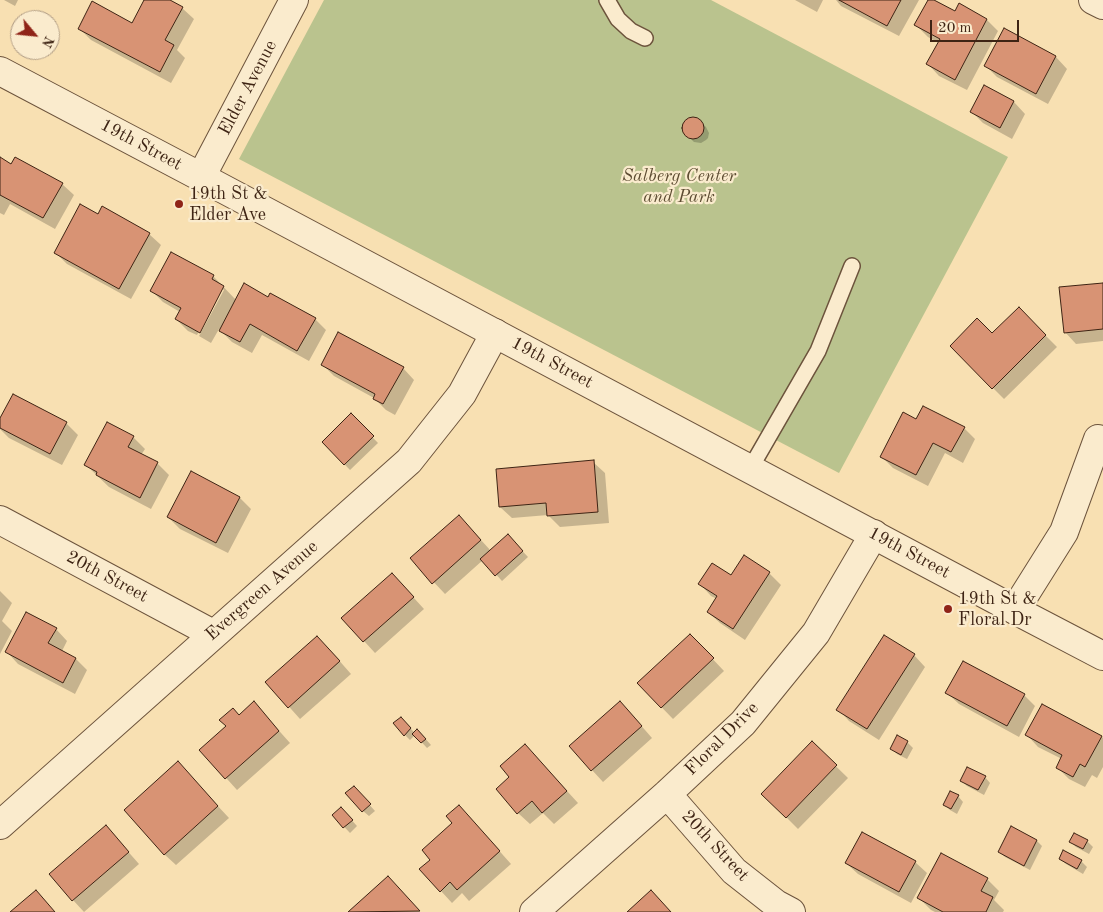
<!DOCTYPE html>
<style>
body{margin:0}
#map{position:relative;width:1103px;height:912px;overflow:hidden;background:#f8e0b2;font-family:"Old Standard TT",serif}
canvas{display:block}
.north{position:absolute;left:10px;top:10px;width:50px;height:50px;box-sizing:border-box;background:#faebcd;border:1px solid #af9b83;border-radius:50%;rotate:118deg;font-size:14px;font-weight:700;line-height:20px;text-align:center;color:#3e2414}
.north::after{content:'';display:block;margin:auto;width:18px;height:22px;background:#8f2418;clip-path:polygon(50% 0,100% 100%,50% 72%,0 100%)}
.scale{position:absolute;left:930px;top:20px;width:89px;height:22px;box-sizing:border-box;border:2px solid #3e2414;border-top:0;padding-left:6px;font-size:15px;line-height:18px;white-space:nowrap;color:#3e2414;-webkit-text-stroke:4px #faebcd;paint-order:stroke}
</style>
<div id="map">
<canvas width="1103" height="912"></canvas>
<div class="north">N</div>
<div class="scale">20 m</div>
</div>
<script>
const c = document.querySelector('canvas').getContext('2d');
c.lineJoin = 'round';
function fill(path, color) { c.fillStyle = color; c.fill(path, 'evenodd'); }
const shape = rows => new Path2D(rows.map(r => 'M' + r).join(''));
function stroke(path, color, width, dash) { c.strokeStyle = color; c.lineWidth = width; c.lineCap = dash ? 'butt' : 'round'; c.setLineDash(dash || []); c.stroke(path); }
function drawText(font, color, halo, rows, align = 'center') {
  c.font = font + ' "Old Standard TT",serif'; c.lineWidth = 4.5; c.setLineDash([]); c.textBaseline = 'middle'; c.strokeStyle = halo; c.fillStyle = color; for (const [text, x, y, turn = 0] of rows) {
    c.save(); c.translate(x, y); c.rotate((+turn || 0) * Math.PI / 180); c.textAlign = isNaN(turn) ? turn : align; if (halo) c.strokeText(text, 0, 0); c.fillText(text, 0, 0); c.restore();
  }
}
const green = shape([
 [324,0,711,0,1008,157,839,473,239,159]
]);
const shadow = shape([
 [4,0,18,0,15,6],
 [146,0,168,0,182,8,194,19,177,50,185,58,171,83,91,40,79,28,133,24],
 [795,0,823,0,817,12],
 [836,0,919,0,899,36,841,6],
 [929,0,955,13,959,5,987,20,998,31,967,90,939,76,928,64,939,43,928,37,916,25],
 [1004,30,1056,57,1067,69,1048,104,997,77,985,65],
 [985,87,1014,102,1025,114,1012,139,983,123,972,112],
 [694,118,700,121,706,127,709,133,708,138,706,140,701,143,694,142,685,133,684,127,686,121],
 [0,159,12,165,62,184,74,195,55,229,10,204,4,215,0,213],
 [98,216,149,234,161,245,131,299,67,264,55,252],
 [213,276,236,300,315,319,326,330,309,361,262,335,252,353,232,342,219,329,211,343,199,336,224,290,222,288,197,335,188,331,176,319,180,312,163,302,152,291],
 [1103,284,1103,341,1076,344,1065,332],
 [1019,309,1057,347,1004,399,951,346,992,335],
 [322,364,403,368,414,380,395,415,386,410,374,398,334,376],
 [351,415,378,443,350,470,323,442],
 [917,420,964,428,975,439,963,463,945,453,928,486,893,468,882,457],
 [0,421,66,423,78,435,62,465,9,438,0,429],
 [133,437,145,449,141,455,157,463,169,475,151,509,109,487,86,465],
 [593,462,605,473,609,523,560,527,548,515,512,518,500,507],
 [191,473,240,498,251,509,228,553,180,529,168,517],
 [470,528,491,551,513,541,528,557,502,581,483,560,445,594,411,558],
 [744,557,769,573,781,585,745,640,720,623,708,612,717,599,711,596,700,584,731,577],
 [403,586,424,609,375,653,343,618],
 [0,591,12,603,2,621,12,631,0,654],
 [56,629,67,641,62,651,76,659,87,670,75,694,18,664,7,652],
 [690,635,724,671,673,719,639,684],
 [329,649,351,674,300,719,267,682],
 [914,655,925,667,879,740,849,721,838,709],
 [947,693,1024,695,1035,706,1019,737,959,704],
 [631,714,652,738,603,782,592,770],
 [265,715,290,743,237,790,201,750,239,716],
 [406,724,415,733,423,736,431,745,427,748,415,735,410,740,405,735],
 [1027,735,1102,737,1103,738,1103,767,1097,778,1092,775,1085,787,1069,779,1057,767,1062,759,1038,747],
 [907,742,913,748,907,759,897,754,892,749],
 [812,743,848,778,798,829,763,794],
 [525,745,578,803,554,824,543,813,530,824,518,813,511,777],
 [189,775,229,818,176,865,164,854],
 [985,777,990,783,984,795,967,786,961,780],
 [359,793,375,811,369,816,363,811],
 [958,796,963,802,957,814,950,810,945,805],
 [347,815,357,826,350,833,334,816],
 [470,818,511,864,469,901,462,893,452,903,441,891],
 [1012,828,1037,841,1042,846,1030,870,1005,857,999,852],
 [117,839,139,864,84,912,50,875],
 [1070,841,1087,841,1093,847,1089,854,1076,847],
 [1060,859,1081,861,1087,867,1083,874,1066,864],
 [915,862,927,873,911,903,858,874,846,863],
 [388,878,420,912,350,912],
 [987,879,999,891,994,900,1004,910,1003,912,935,912,931,910,919,898]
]);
const building = shape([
 [144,0,170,0,183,7,165,40,174,45,160,72,78,29,92,1,132,23,144,0],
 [839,0,901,0,887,26,839,0],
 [928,0,934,0,955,11,959,3,987,19,955,80,926,64,940,39,914,25,928,0],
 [1004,28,1056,56,1036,94,984,66,1004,28],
 [984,85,1014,101,1000,128,970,112,984,85],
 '682 128a11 11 0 1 1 22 0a11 11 0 1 1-22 0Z',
 [0,157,11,164,15,157,63,183,43,218,0,195,0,157],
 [80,204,98,214,102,206,150,233,119,289,54,253,80,204],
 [171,252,214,275,212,279,224,286,200,333,175,319,181,308,150,291,171,252],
 [244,283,268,297,270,293,316,318,297,351,250,324,240,342,219,331,244,283],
 [1103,283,1103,329,1064,333,1059,287,1103,283],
 [1019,307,1046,335,992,389,950,346,977,318,992,333,1019,307],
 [338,332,404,367,383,404,373,399,375,394,321,365,338,332],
 [13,394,67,422,50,454,0,428,0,418,13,394],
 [923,406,965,427,951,452,933,443,916,475,880,457,903,412,916,419,923,406],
 [351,413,374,436,344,465,322,442,351,413],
 [107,422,134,436,128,447,158,462,140,498,96,475,97,472,84,465,107,422],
 [594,460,598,512,547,516,546,503,499,507,496,469,594,460],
 [191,471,240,497,216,543,167,517,191,471],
 [459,515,481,540,432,584,410,558,459,515],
 [508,534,523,551,495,576,480,559,508,534],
 [744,555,770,572,733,629,707,612,717,596,698,584,712,563,731,575,744,555],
 [392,573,414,597,363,642,341,618,392,573],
 [26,612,57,628,48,643,76,658,63,683,5,652,26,612],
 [690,634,714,658,661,708,637,683,690,634],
 [884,635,915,654,867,729,836,710,884,635],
 [317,636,340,661,288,708,265,682,317,636],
 [963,661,1025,694,1007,726,945,693,963,661],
 [254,701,279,731,225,779,199,750,226,726,219,720,233,708,239,715,254,701],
 [620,701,642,726,591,771,569,746,620,701],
 [1042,704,1102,736,1085,767,1080,764,1073,777,1056,768,1062,755,1025,735,1042,704],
 [401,717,411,728,404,736,393,723,401,717],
 [417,729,426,739,421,743,412,734,417,729],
 [897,735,908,741,901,755,890,749,897,735],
 [812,741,837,765,786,818,761,794,812,741],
 [525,744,567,791,542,813,532,801,517,814,496,789,509,777,500,766,525,744],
 [178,761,218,806,164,855,124,810,178,761],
 [967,767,986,776,978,790,960,781,967,767],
 [354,786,371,804,362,812,345,793,354,786],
 [950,791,959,795,951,809,943,805,950,791],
 [459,805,500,851,457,890,450,882,440,892,419,869,430,860,422,850,452,823,446,816,459,805],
 [341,807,353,820,343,828,332,815,341,807],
 [106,825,129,852,72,901,49,874,106,825],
 [1011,826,1037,840,1024,866,998,852,1011,826],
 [862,832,916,861,899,892,845,863,862,832],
 [1074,833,1088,840,1083,849,1069,842,1074,833],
 [1063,850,1082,860,1077,869,1059,859,1063,850],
 [941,853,988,878,981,891,993,897,986,912,943,912,917,898,941,853],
 [388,876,420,911,348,912,388,876],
 [36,890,55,912,10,912,36,890],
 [651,890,671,912,627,912,651,890]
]);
const service = shape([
 [607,0,618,19,631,31,645,38],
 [750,469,818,351,852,266]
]);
const minor = shape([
 [1093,0,1103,5],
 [201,177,294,0],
 [0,520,213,634],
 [1015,610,1064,532,1098,439],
 [667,794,734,871,776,904,791,912],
 [0,825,409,461,462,394,495,333],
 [534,912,667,794,743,723,816,633,874,534]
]);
const tertiary = shape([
 [0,71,201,177,1015,610,1103,656]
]);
const markers = [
 [179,204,5,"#8f2418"],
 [948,609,5,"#8f2418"]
];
const streetNames = [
 ["Elder Avenue",248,88,-62],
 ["19th Street",141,145,28],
 ["19th Street",552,363,28],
 ["19th Street",909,553,28],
 ["20th Street",107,577,28],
 ["Evergreen Avenue",262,591,-41],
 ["Floral Drive",722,739,-45],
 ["20th Street",715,846,47]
];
const parkNames = [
 ["Salberg Center",679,176],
 ["and Park",679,197]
];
const poiNames = [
 ["19th St &",189,194],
 ["Elder Ave",189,215],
 ["19th St &",958,599],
 ["Floral Dr",958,620]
];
fill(green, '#bac38e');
fill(shadow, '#0003');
fill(building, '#d89374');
stroke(building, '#3e2414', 1);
stroke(service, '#6c533c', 18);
stroke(minor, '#6c533c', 30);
stroke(tertiary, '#6c533c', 30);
stroke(service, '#faebcd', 15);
stroke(minor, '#faebcd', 28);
stroke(tertiary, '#faebcd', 28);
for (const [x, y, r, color] of markers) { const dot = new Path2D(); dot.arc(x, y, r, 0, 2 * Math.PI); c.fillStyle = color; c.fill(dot); stroke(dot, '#faebcd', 2); }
drawText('18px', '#3e2414', '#faebcd', streetNames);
drawText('italic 18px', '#5d4c32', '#faebcd', parkNames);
drawText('18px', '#3e2414', '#faebcd', poiNames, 'left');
</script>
